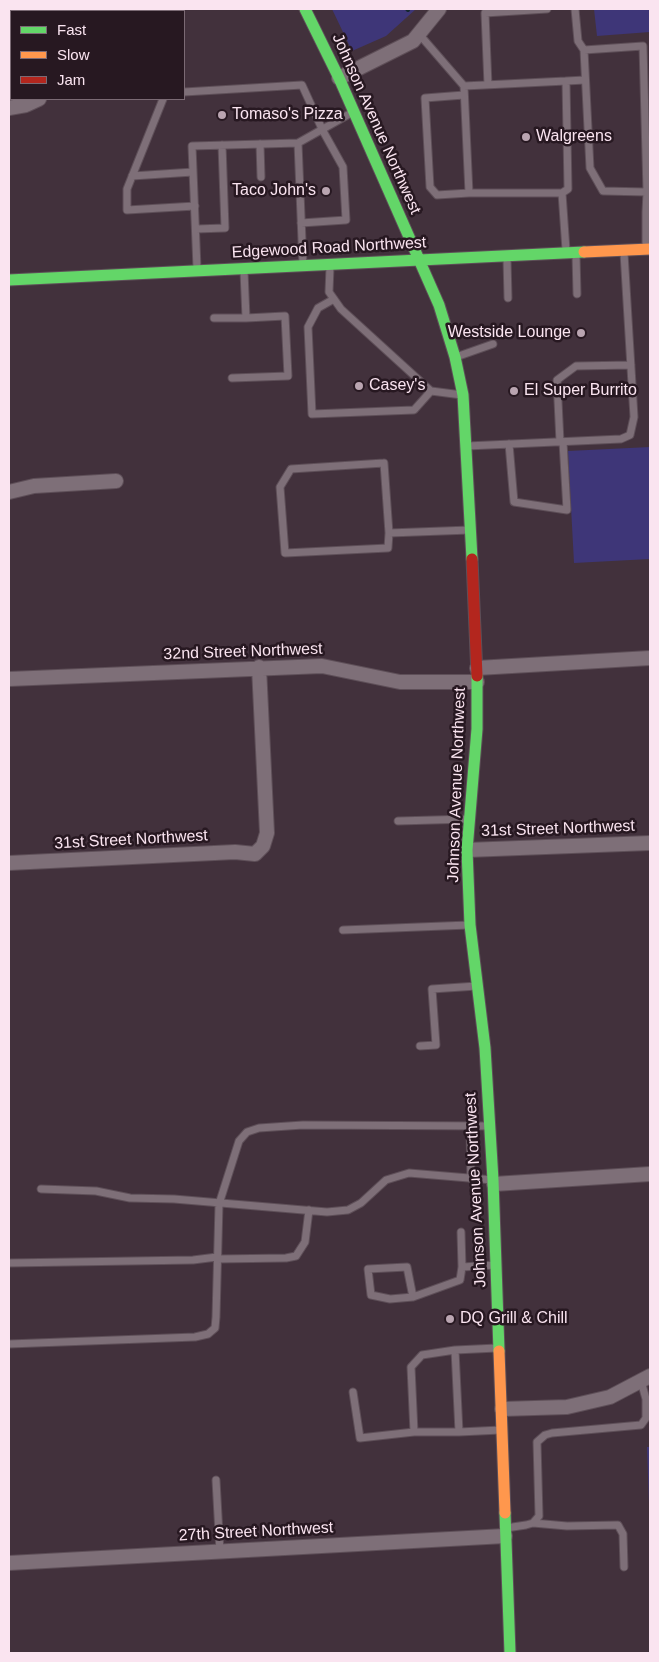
<!DOCTYPE html>
<style>
body{margin:0}
#map{position:relative;width:659px;height:1662px;overflow:hidden;background:#42313c;font-family:Helvetica,sans-serif}
canvas{display:block}
.frame{position:absolute;inset:0;border:10px solid #fae4f0;pointer-events:none}
.legend{position:absolute;left:10px;top:10px;width:175px;height:90px;box-sizing:border-box;background:#271821;border:1px solid #7b6a74;margin:0;padding:6px 9px;list-style:none;font-size:15px;color:#fae4f0}
.legend li{display:flex;align-items:center;gap:10px;height:25px}
.legend b{width:25px;border:1px solid #7b6a74}
</style>
<div id="map">
<canvas width="659" height="1662"></canvas>
<div class="frame"></div>
<ul class="legend">
<li><b style="height:6px;background:#63d668"></b>Fast</li>
<li><b style="height:6px;background:#ff974d"></b>Slow</li>
<li><b style="height:6px;background:#b3261e"></b>Jam</li>
</ul>
</div>
<script>
const c = document.querySelector('canvas').getContext('2d');
c.lineJoin = 'round';
function fill(path, color) { c.fillStyle = color; c.fill(path, 'evenodd'); }
const shape = rows => new Path2D(rows.map(r => 'M' + r).join(''));
function stroke(path, color, width, dash) { c.strokeStyle = color; c.lineWidth = width; c.lineCap = dash ? 'butt' : 'round'; c.setLineDash(dash || []); c.stroke(path); }
function drawText(font, color, halo, rows, align = 'center') {
  c.font = font + ' Helvetica,sans-serif'; c.lineWidth = 5; c.setLineDash([]); c.textBaseline = 'middle'; c.strokeStyle = halo; c.fillStyle = color; for (const [text, x, y, turn = 0] of rows) {
    c.save(); c.translate(x, y); c.rotate((+turn || 0) * Math.PI / 180); c.textAlign = isNaN(turn) ? turn : align; if (halo) c.strokeText(text, 0, 0); c.fillText(text, 0, 0); c.restore();
  }
}
const green = shape([
 [332,9,416,9,386,36,352,51],
 [594,9,650,9,650,32,597,36],
 [650,447,650,559,574,563,568,451],
 [647,1447,650,1447,650,1532]
]);
const stream = shape([
 [407,9,408,10]
]);
const lane = shape([
 [575,9,578,41,584,50],
 [419,34,464,86,469,193,562,193,568,189,566,81,464,86],
 [566,81,585,80],
 [488,85,485,13,547,9],
 [184,92,302,85,323,131,343,167,346,220,301,223],
 [464,95,425,98,430,187,437,195,469,193],
 [163,99,127,189,127,210,195,206],
 [298,143,353,112],
 [260,144,261,177],
 [132,176,193,172],
 [562,193,566,250],
 [646,212,647,192,643,46,584,50,590,168,603,191,647,192],
 [196,229,225,228,222,145],
 [646,248,646,212,650,212],
 [576,255,577,294],
 [507,259,508,298],
 [330,267,329,292,341,309,431,391,462,395],
 [197,268,192,146,298,143,303,265],
 [334,299,318,308,308,327,312,414,414,410,431,391],
 [214,318,246,318],
 [456,357,493,344],
 [232,378,288,376,285,316,246,318,244,271],
 [560,442,557,380,576,366,631,365],
 [509,444,514,502,567,510,563,442],
 [467,446,621,439,630,435,634,417,624,253],
 [384,463,389,533,388,548,285,553,280,487,291,469,384,463],
 [389,533,470,530],
 [398,821,469,819],
 [343,930,469,925],
 [420,1046,436,1045,432,989,477,986],
 [470,1126,471,1179],
 [41,1189,96,1191,130,1198,174,1199,327,1212,348,1210,361,1203,386,1180,409,1173,493,1180],
 [461,1232,462,1267],
 [217,1259,286,1258,296,1256,305,1242,309,1210],
 [9,1263,193,1260,217,1257],
 [413,1297,407,1267,368,1269,371,1295,390,1299,413,1297,460,1280,462,1267,496,1265],
 [9,1344,195,1337,208,1334,215,1328,216,1317,219,1204,239,1141,247,1132,259,1128,303,1125,489,1126],
 [497,1348,455,1350,459,1432,501,1430],
 [353,1392,360,1438,414,1432,459,1432],
 [414,1432,411,1367,422,1355,455,1350],
 [216,1480,220,1552],
 [533,1523,567,1526,618,1525,623,1534,624,1567],
 [506,1528,526,1525,533,1523,539,1516,537,1442,545,1435,552,1433,641,1425,646,1418,646,1399,641,1381]
]);
const street = shape([
 [136,11,143,9],
 [339,78,413,41,439,9],
 [9,108,26,105,39,99],
 [9,492,34,486,116,481],
 [477,668,650,658],
 [9,679,322,666,400,682,477,682],
 [467,850,650,843],
 [9,863,235,852,255,854,263,846,267,833,259,667],
 [494,1184,650,1174],
 [502,1409,567,1407,610,1397,650,1376],
 [9,1563,505,1536]
]);
const fast = shape([
 [305,9,339,78,439,305,455,357,463,395,472,559],
 [9,280,584,252],
 [477,676,477,729,467,850,470,925,485,1048,493,1180,499,1351],
 [505,1513,510,1653]
]);
const slow = shape([
 [584,252,650,249],
 [499,1351,505,1513]
]);
const jam = shape([
 [472,559,477,676]
]);
const markers = [
 [222,115,5,"#baa5b1"],
 [526,137,5,"#baa5b1"],
 [326,191,5,"#baa5b1"],
 [581,333,5,"#baa5b1"],
 [359,386,5,"#baa5b1"],
 [514,391,5,"#baa5b1"],
 [450,1319,5,"#baa5b1"]
];
const poiNames = [
 ["Tomaso's Pizza",232,115],
 ["Walgreens",536,137],
 ["Taco John's",316,191,"right"],
 ["Westside Lounge",571,333,"right"],
 ["Casey's",369,386],
 ["El Super Burrito",524,391],
 ["DQ Grill & Chill",460,1319]
];
const streetNames = [
 ["Johnson Avenue Northwest",376,124,66],
 ["Edgewood Road Northwest",329,248,-3],
 ["32nd Street Northwest",243,652,-2],
 ["Johnson Avenue Northwest",457,785,-88],
 ["31st Street Northwest",558,829,-2],
 ["31st Street Northwest",131,840,-3],
 ["Johnson Avenue Northwest",476,1190,-93],
 ["27th Street Northwest",256,1532,-3]
];
fill(green, '#3e3678');
stroke(stream, '#15282f', 4);
stroke(lane, '#5e4f58', 9);
stroke(street, '#5e4f58', 16);
stroke(fast, '#5e4f58', 13);
stroke(slow, '#5e4f58', 13);
stroke(jam, '#5e4f58', 13);
stroke(lane, '#7e6f78', 7);
stroke(street, '#7e6f78', 14);
stroke(fast, '#63d668', 11);
stroke(slow, '#ff974d', 11);
stroke(jam, '#b3261e', 11);
for (const [x, y, r, color] of markers) { const dot = new Path2D(); dot.arc(x, y, r, 0, 2 * Math.PI); c.fillStyle = color; c.fill(dot); stroke(dot, '#271821', 2); }
drawText('16px', '#fae4f0', '#271821', poiNames, 'left');
drawText('16px', '#fae4f0', '#271821', streetNames);
</script>
